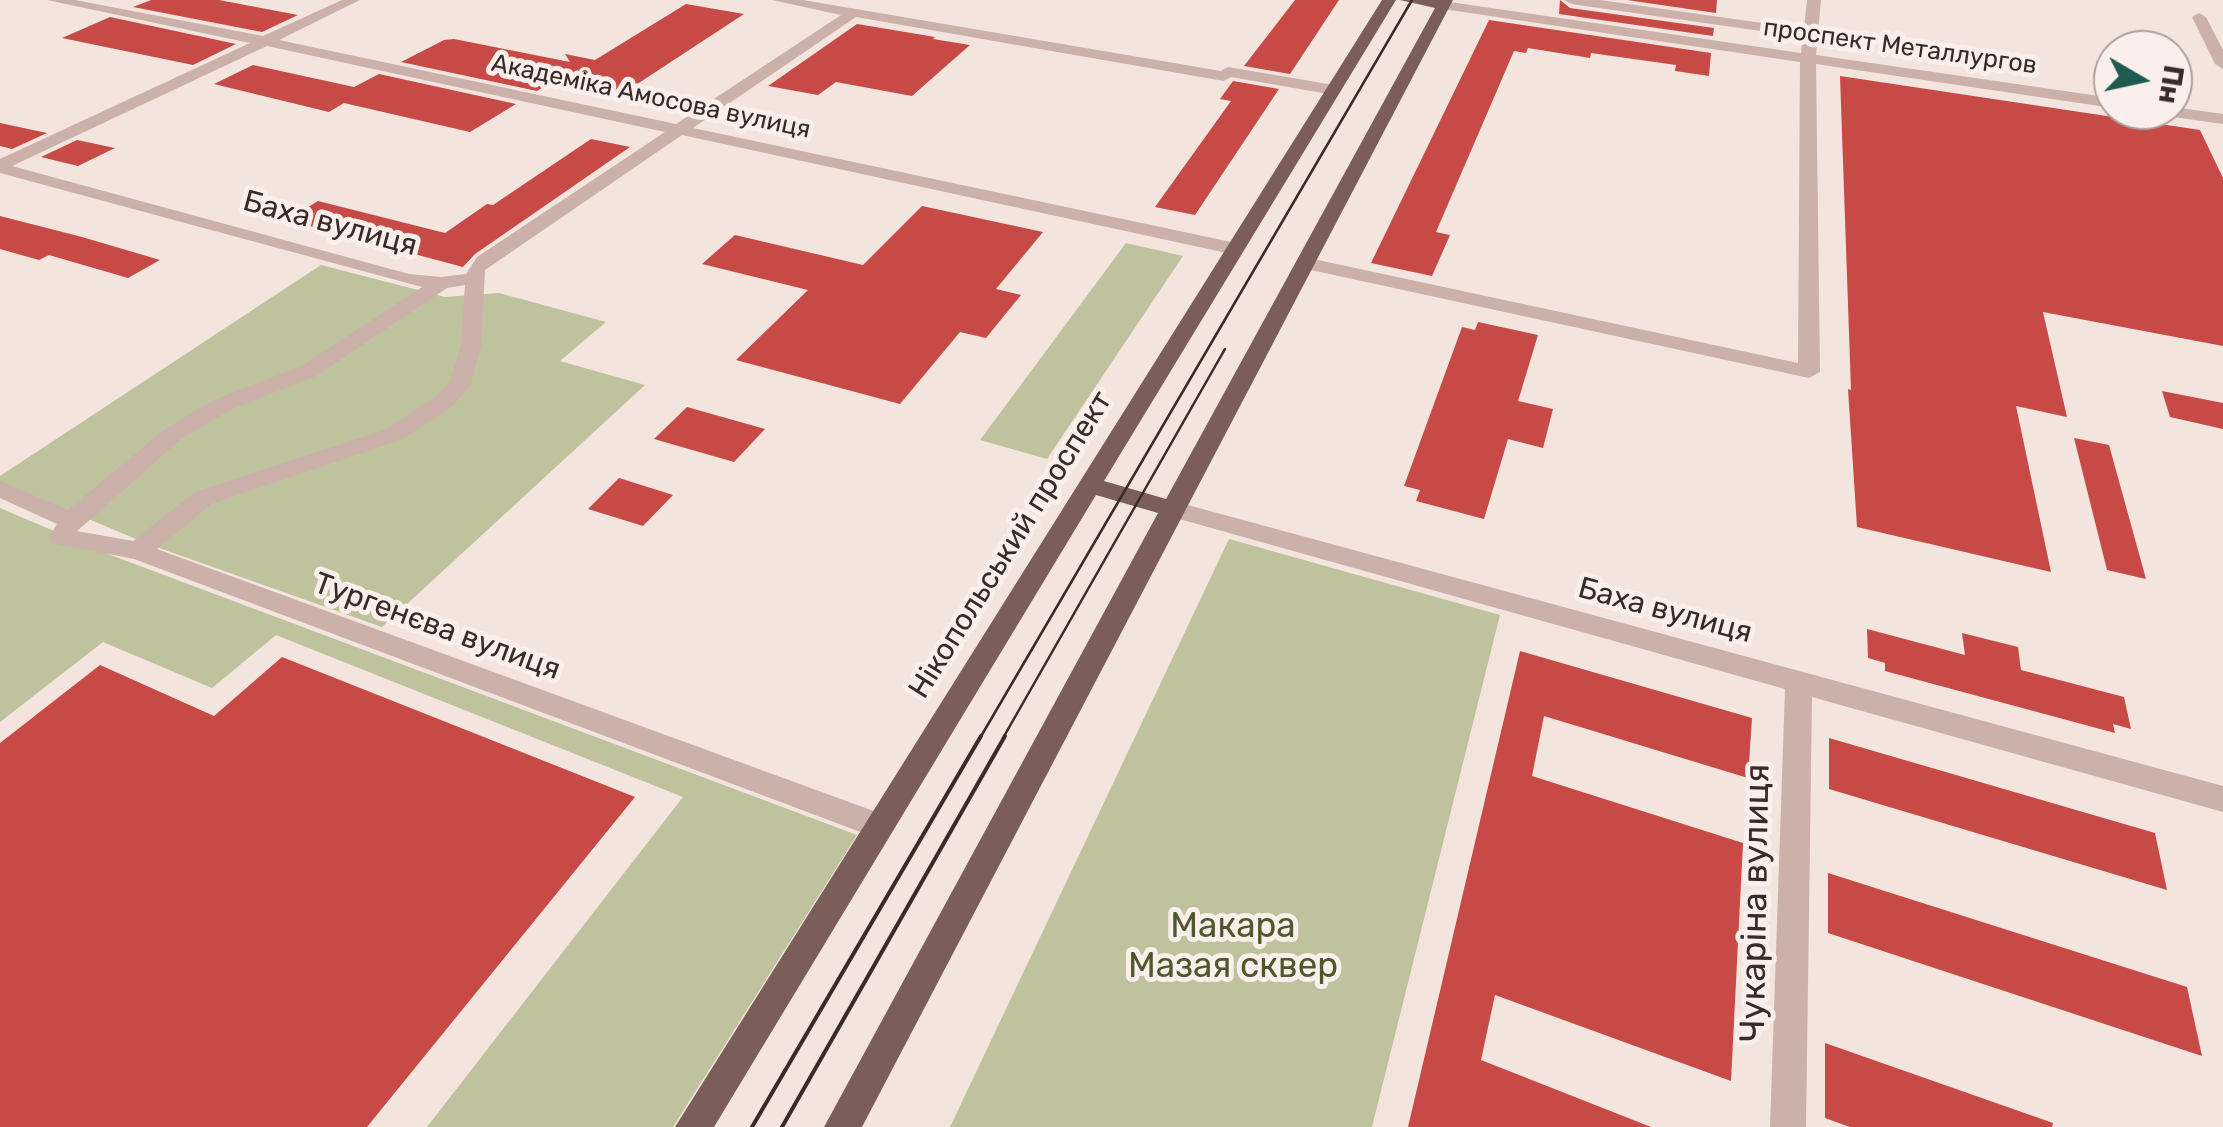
<!DOCTYPE html>
<meta charset="utf-8">
<style>
body{margin:0}
#map{position:relative;width:2223px;height:1127px;overflow:hidden;background:#f3e4de;font-family:Rubik,sans-serif}
canvas{display:block}
.north{position:absolute;left:2093px;top:30px;width:100px;height:100px;box-sizing:border-box;background:#faefea;border:2px solid #ada19d;border-radius:50%;rotate:99deg;font-size:28px;font-weight:700;line-height:40px;text-align:center;color:#392b29}
.north::after{content:'';display:block;margin:auto;width:35px;height:45px;background:#1e5b51;clip-path:polygon(50% 0,100% 100%,50% 72%,0 100%)}
</style>
<div id="map">
<canvas width="2223" height="1127"></canvas>
<div class="north">Пн</div>
</div>
<script>
const c = document.querySelector('canvas').getContext('2d');
c.lineJoin = 'round';
function fill(path, color) { c.fillStyle = color; c.fill(path, 'evenodd'); }
const shape = rows => new Path2D(rows.map(r => 'M' + r).join(''));
function stroke(path, color, width, dash) { c.strokeStyle = color; c.lineWidth = width; c.lineCap = dash ? 'butt' : 'round'; c.setLineDash(dash || []); c.stroke(path); }
function drawText(font, color, halo, rows, align = 'center') {
  c.font = font + ' Rubik,sans-serif'; c.lineWidth = 10; c.setLineDash([]); c.textBaseline = 'middle'; c.strokeStyle = halo; c.fillStyle = color; for (const [text, x, y, turn = 0] of rows) {
    c.save(); c.translate(x, y); c.rotate((+turn || 0) * Math.PI / 180); c.textAlign = isNaN(turn) ? turn : align; if (halo) c.strokeText(text, 0, 0); c.fillText(text, 0, 0); c.restore();
  }
}
const green = shape([
 [1126,243,1183,256,1047,459,980,440],
 [321,265,445,297,499,293,606,322,560,361,645,385,382,627,148,544,0,482,0,476],
 [0,508,108,554,857,835,673,1127,427,1127,683,797,276,635,212,688,103,642,0,722],
 [1229,539,1500,615,1372,1127,950,1127]
]);
const building = shape([
 [151,0,219,0,298,15,262,32,133,7],
 [1295,0,1339,0,1290,74,1244,66],
 [1560,0,1570,8,1714,28,1713,36,1559,14],
 [1627,0,1717,0,1716,13],
 [686,4,744,14,625,92,558,78,537,91,401,62,444,40,454,39,570,62,565,54,595,60],
 [110,17,236,44,193,65,62,38],
 [1489,20,1711,53,1709,76,1675,71,1676,65,1591,53,1590,58,1528,48,1526,53,1514,51,1436,232,1450,235,1432,276,1371,263],
 [857,24,935,37,933,39,970,45,912,96,836,82,818,95,768,86],
 [253,65,354,87,379,74,516,104,470,132,344,103,329,112,214,84],
 [1840,76,2200,130,2223,178,2223,346,2043,312,2067,417,2016,406,2051,572,1857,527,1848,389,1851,390],
 [1233,81,1279,89,1195,215,1155,207,1231,101,1220,99],
 [0,123,47,133,12,149,0,146],
 [591,139,630,147,475,254,463,267,287,220,318,201,445,233,487,204,493,205],
 [77,140,115,148,78,166,41,157],
 [922,206,1043,232,996,289,1021,295,986,338,960,332,900,404,736,360,808,290,702,264,735,235,863,265],
 [0,216,82,237,160,260,128,278,49,255,39,260,0,249],
 [1478,322,1538,335,1518,401,1553,409,1543,448,1508,439,1484,519,1416,501,1420,490,1404,486,1462,327,1475,330],
 [2162,391,2223,403,2223,429,2170,417],
 [687,407,765,429,734,462,654,439],
 [2074,438,2109,445,2146,579,2107,570],
 [619,478,673,495,643,526,588,509],
 [1867,629,1965,655,1962,633,2018,647,2021,670,2124,697,2131,729,2113,724,2115,733,1885,671,1885,663,1868,658],
 [1520,651,1752,718,1748,778,1544,716,1532,776,1743,843,1731,1081,1495,995,1481,1060,1651,1127,1408,1127],
 [282,657,635,797,367,1127,0,1127,0,743,100,665,214,716],
 [1829,738,2155,833,2167,890,1829,789],
 [1828,873,2187,987,2202,1056,1828,933],
 [1825,1043,2053,1123,2052,1127,1850,1127,1825,1118]
]);
const street = shape([
 [47,0,75,0,263,36,342,0,360,0,279,40,676,124,841,15,772,0,803,0,1221,71,1228,67,1334,85,1342,90,1334,95,1231,77,1224,81,856,17,693,128,1236,243,1245,249,1236,255,682,135,485,270,481,346,471,383,454,405,401,440,211,504,157,549,890,817,894,826,890,835,879,839,134,559,52,543,49,537,57,524,0,498,0,481,68,510,165,429,214,400,302,366,422,287,0,173,0,159,250,43,47,0],
 [267,46,665,132,477,257,466,274,441,277,409,274,12,166,267,46],
 [465,285,461,346,450,382,438,395,385,430,195,492,133,541,77,531,181,439,230,410,316,376,447,288,465,285],
 [1564,0,1600,0,1804,29,1807,0,1821,0,1816,55,2113,98,2113,108,1816,64,1820,372,1809,378,1297,267,1297,259,1304,257,1798,363,1800,62,1443,9,1436,5,1443,1,1801,53,1803,37,1571,4,1564,0],
 [2199,13,2206,17,2223,50,2223,69,2215,64,2192,17,2199,13],
 [2173,107,2223,114,2223,124,2159,115,2151,110,2173,107],
 [1173,501,2223,786,2223,812,1812,697,1806,1127,1770,1127,1785,689,1165,515,1161,509,1165,503,1173,501]
]);
const primary = shape([
 [1382,0,1396,0,1104,481,1166,499,1435,8,1400,0,1453,0,862,1127,824,1127,1158,513,1096,495,714,1127,675,1127,1382,0]
]);
const tramFar1 = shape([
 [980,738,1412,0],
 [1003,738,1225,349]
]);
const tram = shape([
 [752,1127,981,736],
 [782,1127,1005,736]
]);
const farStreetnames = [
 ["проспект Металлургов",1900,47,8],
 ["Академіка Амосова вулиця",651,97,12]
];
const streetNames = [
 ["Баха вулиця",330,224,15],
 ["Нікопольський проспект",1011,545,-58],
 ["Баха вулиця",1665,611,15],
 ["Тургенєва вулиця",437,627,20]
];
const nearStreetnames = [
 ["Чукаріна вулиця",1756,903,-89]
];
const nearParknames = [
 ["Макара",1233,927],
 ["Мазая сквер",1233,967]
];
fill(green, '#bec29d');
fill(building, '#c74a47');
fill(street, '#cbb1a9');
fill(primary, '#7b5e5a');
stroke(tramFar1, '#392b29', 2.5);
stroke(tram, '#392b29', 4);
drawText('25px', '#392b29', '#faefea', farStreetnames);
drawText('30px', '#392b29', '#faefea', streetNames);
drawText('35px', '#392b29', '#faefea', nearStreetnames);
drawText('35px', '#51572c', '#faefea', nearParknames);
</script>
